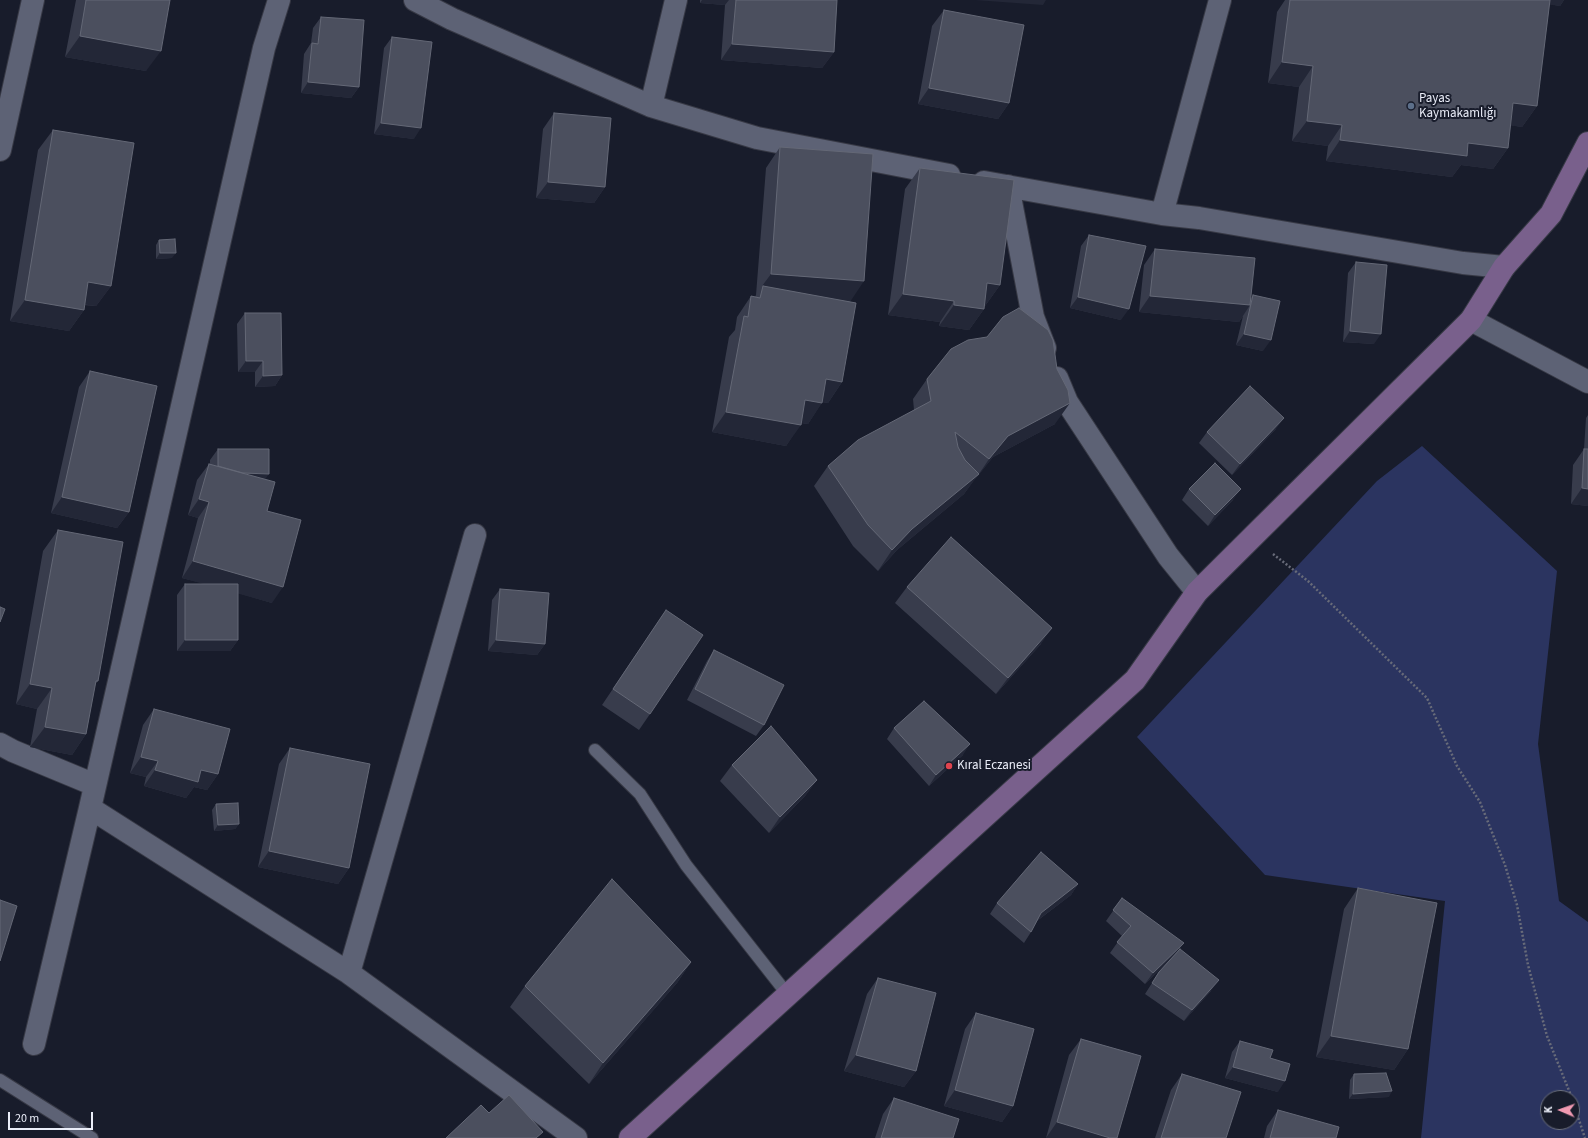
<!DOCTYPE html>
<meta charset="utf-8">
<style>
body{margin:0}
#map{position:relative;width:1588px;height:1138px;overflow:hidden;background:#181c2b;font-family:"Source Sans 3",sans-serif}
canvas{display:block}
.north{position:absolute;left:1540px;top:1090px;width:40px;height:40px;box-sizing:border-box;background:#181c2b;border:1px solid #6c707d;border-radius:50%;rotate:272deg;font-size:11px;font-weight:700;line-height:16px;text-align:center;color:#eaedf8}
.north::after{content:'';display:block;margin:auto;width:14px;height:18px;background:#f19ab2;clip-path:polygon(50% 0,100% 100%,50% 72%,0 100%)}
.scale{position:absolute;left:8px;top:1112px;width:85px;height:18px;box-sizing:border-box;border:2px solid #eaedf8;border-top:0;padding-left:5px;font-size:12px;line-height:14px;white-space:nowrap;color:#eaedf8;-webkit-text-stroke:3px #181c2b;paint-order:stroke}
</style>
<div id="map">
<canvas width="1588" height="1138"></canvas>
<div class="north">K</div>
<div class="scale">20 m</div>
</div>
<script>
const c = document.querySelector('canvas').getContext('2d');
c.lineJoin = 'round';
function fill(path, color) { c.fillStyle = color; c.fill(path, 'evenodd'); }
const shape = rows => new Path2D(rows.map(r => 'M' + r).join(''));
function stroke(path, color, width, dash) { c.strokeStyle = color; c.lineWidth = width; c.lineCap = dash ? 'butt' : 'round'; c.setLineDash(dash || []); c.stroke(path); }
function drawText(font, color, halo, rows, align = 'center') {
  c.font = font + ' "Source Sans 3",sans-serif'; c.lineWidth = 4; c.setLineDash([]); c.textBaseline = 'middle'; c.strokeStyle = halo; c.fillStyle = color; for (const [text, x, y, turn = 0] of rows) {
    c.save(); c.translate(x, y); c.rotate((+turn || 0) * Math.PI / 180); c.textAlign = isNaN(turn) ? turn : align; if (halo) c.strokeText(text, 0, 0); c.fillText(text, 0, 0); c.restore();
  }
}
const green = shape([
 [1422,446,1557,571,1538,744,1559,901,1588,922,1588,1138,1421,1138,1445,901,1265,875,1137,737,1377,481],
 [1548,1098,1572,1098,1572,1122,1548,1122]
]);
const path = shape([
 [1273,554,1308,581,1427,698,1457,766,1480,802,1505,865,1517,905,1528,965,1547,1036,1572,1098],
 [1572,1099,1585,1138]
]);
const lane = shape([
 [595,750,640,794,686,865,788,995],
 [0,1080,92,1138]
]);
const street = shape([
 [279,0,264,48,90,808,349,973,576,1138],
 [415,0,452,19,651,106,757,138,949,175],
 [651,106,676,0],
 [0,150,33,0],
 [984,182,1162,214,1199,218,1463,263,1504,267],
 [1008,186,1033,317,1045,348],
 [1162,214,1220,0],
 [1471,320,1588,382],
 [1057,378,1067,402,1168,556,1197,592],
 [0,744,13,751,95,785],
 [349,973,475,535],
 [34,1044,90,808]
]);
const secondary = shape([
 [630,1138,1135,680,1197,592,1471,320,1504,267,1551,214,1588,143]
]);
const wall = shape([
 [76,0,170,0,146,71,65,57],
 [700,0,837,0,834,52,822,68,721,60,725,5,700,3],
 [1285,0,1564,0,1560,6,1549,4,1537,106,1522,127,1510,125,1508,148,1493,169,1461,165,1452,177,1326,161,1328,146,1292,141,1299,87,1268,83,1277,12],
 [944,10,1009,103,998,119,918,104,932,26],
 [321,17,359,87,351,98,301,93,304,54,311,43,313,28],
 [392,37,414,139,374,134,384,48],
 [554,113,605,187,594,203,536,198,543,129],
 [53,130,111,286,96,306,84,305,84,310,69,331,10,321,38,150],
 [780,147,850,302,842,382,828,403,822,402,808,424,801,423,786,446,712,432,729,337,735,330,737,317,751,296,755,297,756,295,766,168],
 [920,168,1000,285,985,306,984,306,984,309,969,330,939,326,940,322,888,315,905,189],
 [1089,235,1121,320,1070,308,1081,246],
 [159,240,172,258,156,259,156,245],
 [1155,249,1251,298,1253,295,1263,351,1236,345,1243,316,1239,322,1139,312,1144,265],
 [1356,262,1374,344,1343,342,1348,273],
 [245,313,282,375,275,386,255,387,255,372,238,372,237,324],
 [90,371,129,512,117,528,51,513,79,387],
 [927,379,1055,424,993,457,974,480,964,494,897,550,878,571,853,546,814,486,828,466,914,410,913,399],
 [1588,415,1588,506,1571,504,1573,465,1584,449,1586,418],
 [1276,429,1232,475,1199,443,1207,432],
 [218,449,265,480,272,603,238,593,238,640,230,651,177,651,177,595,185,584,206,584,182,578,198,518,188,515,197,480,209,464,210,464,210,460],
 [1189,489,1233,500,1208,526,1182,500],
 [58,530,98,681,95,684,86,734,72,755,30,747,37,709,16,704,43,551],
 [907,587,1041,644,996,694,895,603],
 [500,589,545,644,537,655,488,651,492,600],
 [666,610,650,714,639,730,602,705],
 [714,650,764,725,756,736,687,700,707,661],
 [154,709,218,774,207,790,194,787,186,798,144,786,146,777,130,773,143,725],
 [894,728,963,755,929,786,887,739],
 [290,748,349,868,338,884,258,867,279,764],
 [732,765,817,780,805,796,769,833,720,781],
 [216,804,239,824,235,829,214,831,212,810],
 [1078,884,1071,895,1037,921,1031,932,1024,943,990,914,997,903],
 [1358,888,1408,1049,1394,1070,1316,1057,1344,909],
 [1122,898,1177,952,1211,991,1184,1021,1145,994,1159,972,1172,958,1145,984,1110,953,1122,936,1106,921],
 [691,962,677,983,589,1084,510,1007,525,986],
 [878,978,916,1071,904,1087,844,1071,867,994],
 [976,1013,1013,1106,1002,1122,944,1106,965,1029],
 [1081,1039,1141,1056,1046,1138,1069,1055],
 [1240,1041,1270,1058,1278,1092,1225,1078,1232,1052],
 [1182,1074,1226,1138,1155,1138,1171,1090],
 [1354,1074,1389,1097,1349,1099,1350,1080],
 [894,1098,953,1138,875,1138,883,1114],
 [1278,1110,1336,1138,1264,1138,1267,1126]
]);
const shadedWall = shape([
 [702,0,729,0,725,5,700,3],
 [975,0,1046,0,1043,5],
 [1540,0,1564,0,1560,6,1538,3],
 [80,36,161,51,146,71,65,57],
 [732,44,834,52,822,68,721,60],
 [1282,62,1313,66,1299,87,1268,83],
 [308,82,359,87,351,98,301,93],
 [929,88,1009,103,998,119,918,104],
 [1513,103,1537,106,1522,127,1499,124],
 [1307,121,1342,125,1328,146,1292,141],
 [381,123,421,128,414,139,374,134],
 [1340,140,1468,143,1508,148,1493,169,1461,165,1452,177,1326,161],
 [548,182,605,187,594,203,536,198],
 [160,253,176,253,172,258,156,259],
 [771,274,864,281,850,302,762,286],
 [88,282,111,286,96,306,74,303],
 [987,283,1000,285,985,306,972,304],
 [903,294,954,301,940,322,888,315],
 [1150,296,1250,305,1239,322,1139,312],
 [1078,297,1129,309,1121,320,1070,308],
 [25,300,84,310,69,331,10,321],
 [954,305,984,309,969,330,939,326],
 [1350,331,1381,334,1374,344,1343,342],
 [1244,334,1271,340,1263,351,1236,345],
 [246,361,263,361,255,372,238,372],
 [282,375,275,386,255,387,263,376],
 [826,379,842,382,828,403,812,400],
 [805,400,822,403,808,424,791,421],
 [1070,403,1055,424,993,457,975,480,989,459,1008,436],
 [726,412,801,425,786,446,712,432],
 [1284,418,1276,429,1232,475,1240,464],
 [219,473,269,474,261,485],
 [979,474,964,494,897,550,878,571,892,550,912,529],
 [1582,488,1588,489,1588,506,1571,504],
 [1241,489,1233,500,1208,526,1215,515],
 [62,497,129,512,117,528,51,513],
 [199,499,209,502,198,518,188,515],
 [193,561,283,587,272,603,182,578],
 [1052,628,1041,644,996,694,1008,678],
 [185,640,238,640,230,651,177,651],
 [496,640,545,644,537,655,488,651],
 [30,684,52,688,37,709,16,704],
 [45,727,86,734,72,755,30,747],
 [970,744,963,755,929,786,936,775],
 [141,757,158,761,146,777,130,773],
 [155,770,201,770,218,774,207,790,194,787,186,798,144,786],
 [817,780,805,796,769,833,780,817],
 [239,824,235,829,214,831,218,825],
 [269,851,349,868,338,884,258,867],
 [1078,884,1071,895,1034,923,1041,913],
 [1184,943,1176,954,1145,984,1153,973],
 [691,962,677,983,589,1084,603,1063],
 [1219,980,1211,991,1184,1021,1192,1010],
 [1331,1036,1408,1049,1394,1070,1316,1057],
 [856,1055,916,1071,904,1087,844,1071],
 [1233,1067,1285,1081,1278,1092,1225,1078],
 [955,1090,1013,1106,1002,1122,944,1106],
 [1392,1091,1389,1097,1349,1099,1353,1094],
 [1057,1122,1110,1138,1046,1138]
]);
const building = shape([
 [86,0,170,0,161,51,80,36,86,0],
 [736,0,837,0,834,52,732,44,736,0],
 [1290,0,1550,0,1537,106,1513,103,1508,148,1468,143,1467,156,1340,140,1342,125,1307,121,1313,66,1282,62,1290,0],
 [944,10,1024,25,1009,103,929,88,944,10],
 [321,17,364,20,359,87,308,82,312,43,318,44,321,17],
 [392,37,432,42,421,128,381,123,392,37],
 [554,113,611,118,605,187,548,182,554,113],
 [53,130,134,143,111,286,88,282,84,310,25,300,53,130],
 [780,147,873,154,864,281,771,274,780,147],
 [920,168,1014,180,1000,285,987,283,984,309,954,305,954,301,903,294,920,168],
 [1089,235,1146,246,1129,309,1078,297,1089,235],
 [175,239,176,253,160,253,159,240,175,239],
 [1155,249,1255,258,1250,305,1150,296,1155,249],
 [1356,262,1387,265,1381,334,1350,331,1356,262],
 [763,286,856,303,842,382,826,379,822,403,805,400,801,425,726,412,744,316,748,317,751,296,760,298,763,286],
 [1253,295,1280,301,1271,340,1244,334,1253,295],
 [1019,308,1048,330,1053,340,1057,369,1068,390,1070,403,1008,436,989,459,955,432,958,447,965,460,979,474,912,529,892,550,868,525,828,466,858,440,931,401,927,379,951,349,968,340,987,337,1003,317,1019,308],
 [245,313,281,313,282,375,263,376,263,361,246,361,245,313],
 [90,371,157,386,129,512,62,497,90,371],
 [1250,386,1284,418,1240,464,1207,432,1250,386],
 [218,449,269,449,269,474,243,473,218,466,218,449],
 [1584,449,1588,449,1588,489,1582,488,1584,449],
 [1215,463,1241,489,1215,515,1189,489,1215,463],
 [209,464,275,482,267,511,301,520,283,587,193,561,209,502,199,499,209,464],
 [58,530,123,542,98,681,96,681,86,734,45,727,52,688,30,684,58,530],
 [951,537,1052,628,1008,678,907,587,951,537],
 [185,584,238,584,238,640,185,640,185,584],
 [500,589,549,593,545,644,496,640,500,589],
 [0,607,5,609,0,622,0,607],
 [666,610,703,635,650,714,613,689,666,610],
 [714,650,784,685,764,725,695,689,714,650],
 [924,701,970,744,936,775,894,728,924,701],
 [154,709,230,729,218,774,201,770,198,782,155,770,158,761,141,757,154,709],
 [771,726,817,780,780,817,732,765,771,726],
 [290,748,370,764,349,868,269,851,290,748],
 [238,803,239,824,218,825,216,804,238,803],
 [1041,852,1078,884,1041,913,1031,932,997,903,1041,852],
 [612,879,691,962,603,1063,525,986,612,879],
 [1358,888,1437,903,1408,1049,1331,1036,1358,888],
 [1122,898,1184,943,1153,973,1117,942,1131,926,1113,910,1122,898],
 [0,900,17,906,0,961,0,900],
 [1180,949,1219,980,1192,1010,1152,983,1159,972,1180,949],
 [878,978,936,993,916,1071,856,1055,878,978],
 [976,1013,1034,1029,1013,1106,955,1090,976,1013],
 [1081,1039,1141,1056,1117,1138,1110,1138,1057,1122,1081,1039],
 [1240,1041,1273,1050,1270,1058,1290,1064,1285,1081,1233,1067,1240,1041],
 [1386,1073,1392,1091,1353,1094,1354,1074,1386,1073],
 [1182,1074,1241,1092,1226,1138,1161,1138,1182,1074],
 [509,1095,543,1132,536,1138,446,1138,481,1105,489,1113,509,1095],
 [894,1098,959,1119,953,1138,881,1138,894,1098],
 [1278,1110,1339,1127,1336,1138,1270,1138,1278,1110]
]);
const markers = [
 [1411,106,4,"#5c6f8a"],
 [949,766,4,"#e0444e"]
];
const poiNames = [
 ["Payas",1419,99],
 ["Kaymakamlığı",1419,114],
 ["Kıral Eczanesi",957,766]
];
fill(green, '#2b3460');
stroke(lane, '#373945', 14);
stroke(street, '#373945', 24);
stroke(secondary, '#373945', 24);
stroke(path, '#686b79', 2.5, [2, 2]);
stroke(lane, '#5d6275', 12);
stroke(street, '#5d6275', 22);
stroke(secondary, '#79608c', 22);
fill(wall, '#383c4c');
fill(shadedWall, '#232737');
fill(building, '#4b4f5e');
stroke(building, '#646876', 1);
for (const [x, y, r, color] of markers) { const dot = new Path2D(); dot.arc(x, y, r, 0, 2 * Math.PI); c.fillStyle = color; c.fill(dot); stroke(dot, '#181c2b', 1.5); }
drawText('13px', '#eaedf8', '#181c2b', poiNames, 'left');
</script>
